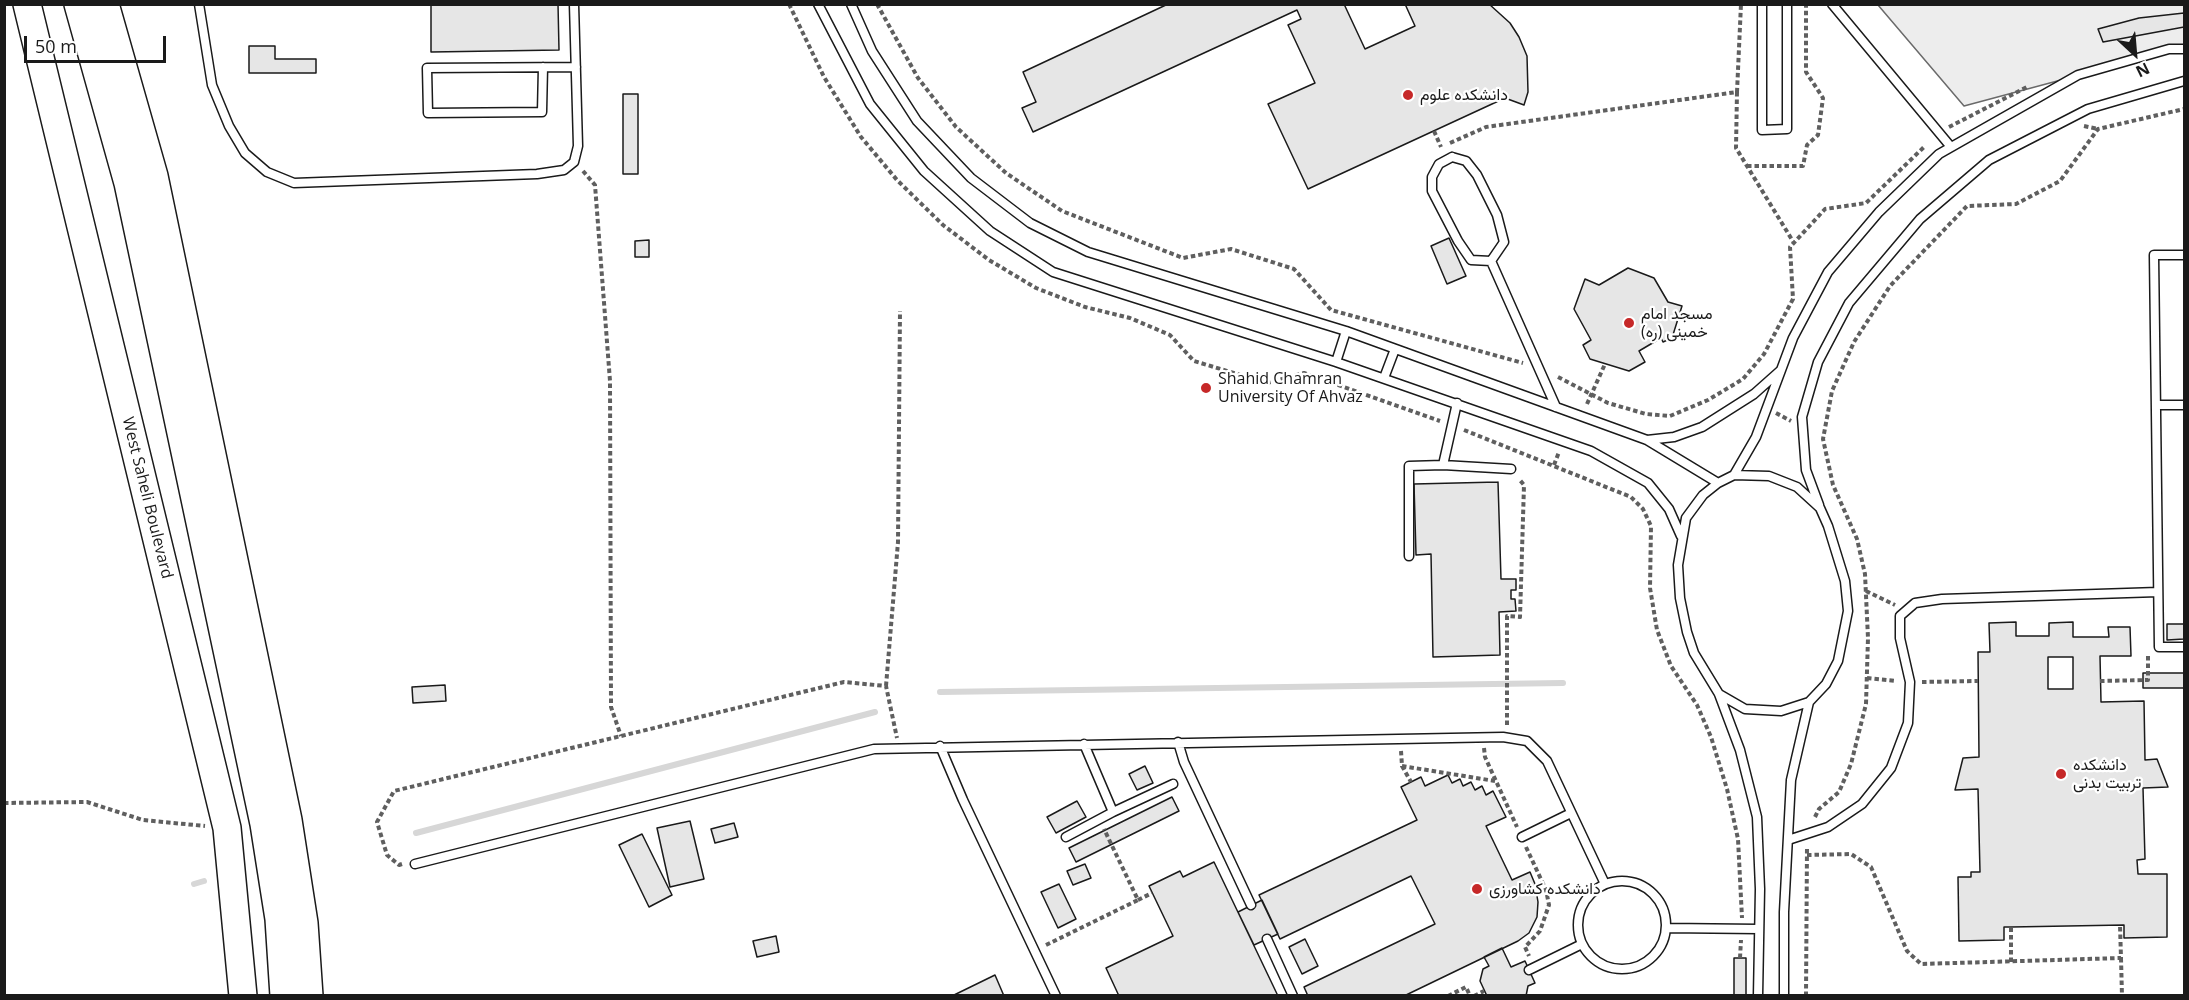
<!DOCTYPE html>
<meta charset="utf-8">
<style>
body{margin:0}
#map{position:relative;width:2189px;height:1000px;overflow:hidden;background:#fff;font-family:"Open Sans",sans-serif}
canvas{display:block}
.frame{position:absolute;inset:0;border:6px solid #1a1a1a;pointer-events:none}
.north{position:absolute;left:2105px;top:24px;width:60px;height:60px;-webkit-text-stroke:4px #fff;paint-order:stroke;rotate:154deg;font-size:16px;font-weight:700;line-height:24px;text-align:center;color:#1a1a1a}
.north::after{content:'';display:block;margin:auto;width:21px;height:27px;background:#1a1a1a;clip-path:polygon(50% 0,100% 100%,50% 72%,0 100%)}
.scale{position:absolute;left:24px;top:36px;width:142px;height:27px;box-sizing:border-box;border:3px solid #1a1a1a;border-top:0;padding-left:8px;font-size:18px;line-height:21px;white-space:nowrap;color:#1a1a1a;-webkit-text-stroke:4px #fff;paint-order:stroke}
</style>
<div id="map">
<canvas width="2189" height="1000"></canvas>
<div class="frame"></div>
<div class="north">N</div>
<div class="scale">50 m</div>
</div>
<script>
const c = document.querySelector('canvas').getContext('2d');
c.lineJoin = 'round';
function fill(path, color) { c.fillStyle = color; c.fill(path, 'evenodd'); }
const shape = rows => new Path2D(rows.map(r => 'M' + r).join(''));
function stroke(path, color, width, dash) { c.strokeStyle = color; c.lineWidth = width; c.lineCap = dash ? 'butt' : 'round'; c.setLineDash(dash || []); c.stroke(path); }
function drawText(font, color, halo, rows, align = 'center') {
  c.font = font + ' "Open Sans",Vazirmatn,sans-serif'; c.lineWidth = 4.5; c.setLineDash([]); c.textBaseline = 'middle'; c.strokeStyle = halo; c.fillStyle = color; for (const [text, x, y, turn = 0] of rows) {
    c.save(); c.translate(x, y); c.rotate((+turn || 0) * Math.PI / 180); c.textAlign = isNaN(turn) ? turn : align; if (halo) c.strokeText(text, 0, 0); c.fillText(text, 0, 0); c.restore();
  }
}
const built = shape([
 [1878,5,2184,5,2184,47,1964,106,1878,5]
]);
const stream = shape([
 [940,692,1563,683],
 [416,833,875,712],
 [194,884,204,881]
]);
const building = shape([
 [431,4,558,4,559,50,431,52,431,4],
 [1168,4,1344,4,1365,49,1415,26,1405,4,1489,4,1510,23,1519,37,1527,56,1528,92,1524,105,1505,98,1308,189,1268,104,1315,83,1288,25,1301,19,1297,10,1033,132,1022,108,1036,102,1023,72,1168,4],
 [2184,13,2184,27,2103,42,2098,29,2139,18,2184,13],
 [249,46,275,46,275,59,316,59,316,73,249,73,249,46],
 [623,94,638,94,638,174,623,174,623,94],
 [1449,238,1466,276,1447,284,1431,246,1449,238],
 [649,240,649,257,635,257,635,241,649,240],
 [1628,268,1654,278,1668,302,1682,306,1672,338,1663,342,1661,338,1639,351,1645,362,1629,371,1590,359,1583,345,1591,340,1574,309,1585,279,1599,285,1628,268],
 [1498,482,1501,579,1516,579,1516,590,1511,590,1511,599,1515,599,1516,611,1499,612,1500,655,1433,657,1431,554,1416,555,1414,484,1498,482],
 [2016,622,2016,636,2049,636,2049,623,2073,622,2073,637,2109,637,2108,627,2130,627,2131,656,2100,656,2101,702,2144,701,2145,760,2157,759,2168,787,2143,788,2145,859,2137,860,2138,874,2167,874,2167,937,2124,938,2124,925,2011,927,2004,927,2004,940,1959,941,1958,877,1971,877,1971,872,1980,872,1978,789,1955,790,1963,758,1979,757,1978,652,1990,652,1989,623,2016,622],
 [2048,657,2073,657,2073,689,2048,689,2048,657],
 [2167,624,2184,624,2184,639,2167,640,2167,624],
 [2143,673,2184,673,2184,688,2143,688,2143,673],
 [445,685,446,701,413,703,412,687,445,685],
 [1145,766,1153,783,1137,790,1129,774,1145,766],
 [1448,775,1452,783,1460,779,1463,786,1471,782,1475,790,1482,786,1486,795,1493,791,1506,817,1486,826,1512,880,1530,872,1535,884,1538,902,1537,917,1529,933,1518,941,1404,996,1308,996,1304,987,1435,924,1411,876,1280,939,1259,895,1417,820,1401,787,1421,777,1425,786,1448,775],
 [1172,797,1179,811,1076,862,1069,848,1172,797],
 [1077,801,1086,817,1056,833,1047,817,1077,801],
 [690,821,704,879,670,887,657,828,690,821],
 [734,823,738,837,715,843,711,829,734,823],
 [642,834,672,895,649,907,619,845,642,834],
 [1214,862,1278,996,1119,996,1106,968,1173,936,1149,886,1180,871,1183,877,1214,862],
 [1085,864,1091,878,1073,885,1067,871,1085,864],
 [1059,884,1076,919,1058,928,1041,892,1059,884],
 [1262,900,1278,934,1254,945,1238,912,1262,900],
 [776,936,779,952,757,957,753,941,776,936],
 [1305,939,1318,966,1302,974,1289,947,1305,939],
 [1502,948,1511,967,1525,961,1535,983,1528,986,1526,996,1487,996,1480,981,1483,969,1489,966,1484,957,1502,948],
 [1734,958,1746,958,1746,996,1734,996,1734,958],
 [995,975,1004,996,952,996,995,975]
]);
const path = shape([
 [789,4,824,77,861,137,897,180,943,225,989,260,1036,288,1085,307,1130,318,1170,335,1194,361,1267,383,1304,373,1440,421],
 [877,4,918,78,956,127,1006,173,1062,211,1183,258,1231,249,1294,269,1331,310,1523,363],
 [1737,92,1736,148,1794,243],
 [2084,126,2098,129],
 [1949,127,2027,87],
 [1434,131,1441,147],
 [1450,143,1486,127,1737,92,1741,4],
 [1747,166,1803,166,1807,145,1818,135,1823,98,1806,72,1806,4],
 [583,171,595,185,610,381,611,707,621,736],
 [1558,377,1608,403,1646,414,1670,416,1708,400,1743,379,1764,354,1793,299,1790,247,1825,209,1866,203,1924,147],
 [1587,404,1605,364],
 [1776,413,1791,421],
 [1464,430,1631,497,1643,509,1651,526,1650,588,1657,630,1671,666,1697,705,1711,737,1727,789,1738,839,1742,918],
 [1554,465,1559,452],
 [1866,591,1895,605],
 [1867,678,1896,681],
 [2100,681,2148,680,2148,654],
 [1922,682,1978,681],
 [886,686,898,542,900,311],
 [1507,725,1507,616,1520,617,1524,485,1519,479],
 [1484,748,1485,757,1517,827],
 [1401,751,1402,766,1411,782],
 [1402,766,1495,781],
 [4,803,87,802,143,820,205,826],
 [1815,817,1819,809,1839,792,1851,764,1866,704,1868,638,1865,574,1857,539,1833,485,1823,439,1832,391,1854,342,1890,286,1967,206,2016,204,2060,181,2098,129,2184,109],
 [1526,847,1546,890,1549,905,1540,931,1525,947,1529,956],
 [1807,855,1851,854,1871,867,1907,951,1921,964,2121,958,2120,925],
 [402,864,399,865,387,855,377,822,394,791,844,682,886,686,897,738],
 [1138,900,1152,893],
 [1046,945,1138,900,1104,829],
 [1740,958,1741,940],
 [2121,958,2122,996],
 [2011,962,2011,927],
 [1448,996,1466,987,1470,996],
 [1474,996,1484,991],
 [1806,996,1807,846]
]);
const service = shape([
 [199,4,212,85,229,126,245,153,267,172,294,183,537,174,564,170,574,162,578,146,574,4],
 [818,4,870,104,924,171,990,231,1053,272,1336,362,1591,451,1648,483,1669,509,1681,536],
 [851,4,872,51,917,121,971,178,1030,223,1088,252,1346,331,1647,440,1718,483],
 [1762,4,1762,130,1787,129,1787,4],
 [1832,4,1951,147],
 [543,67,542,112,428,113,427,68,576,67],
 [1452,157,1466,161,1477,175,1497,215,1504,242,1491,261,1471,260,1458,241,1432,191,1432,177,1439,164,1452,157],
 [2184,255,2154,255,2159,647,2184,647],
 [1491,261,1556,407],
 [1336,362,1346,331],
 [1384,378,1395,349],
 [1457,403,1443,465,1511,469],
 [2156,405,2184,405],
 [1647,440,1674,437,1702,427,1754,394,1781,370],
 [1734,475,1756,437,1793,338,1828,272,1879,212,1939,154,2078,75,2169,49,2184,49],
 [1819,505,1806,470,1802,417,1818,362,1849,303,1920,219,1989,160,2088,109,2184,81],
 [1409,556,1409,466,1443,465],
 [1719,694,1745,709,1781,711,1809,702,1826,684,1838,661,1848,611,1845,581,1828,526,1820,508,1797,487,1769,476,1734,475,1718,483,1703,495,1686,518,1678,565,1680,598,1687,632,1694,653,1719,694,1740,750,1757,817,1760,889,1758,996],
 [1178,742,1184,762,1251,905],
 [940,746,963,800,1056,996],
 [1113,812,1173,784],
 [1066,837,1113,812,1084,744],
 [1522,837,1571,813],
 [1788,840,1828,827,1862,804,1891,768,1908,723,1910,682,1900,638,1900,616,1915,603,1942,599,2158,592],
 [415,864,874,749,1503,737,1527,741,1547,761,1605,884],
 '1578 925a44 44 0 1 1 88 0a44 44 0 1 1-88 0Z',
 [1666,928,1759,929],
 [1267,939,1293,996],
 [1529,970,1582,944],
 [1784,996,1784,912,1791,780,1809,702]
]);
const primary = shape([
 [27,4,227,828,243,996],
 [78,4,128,183,264,824,279,919,284,996],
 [105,4,154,176,288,820,304,923,309,996]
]);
const markers = [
 [1408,95,6,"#c62828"],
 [1629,323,6,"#c62828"],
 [1206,388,6,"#c62828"],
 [2061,774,6,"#c62828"],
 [1477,889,6,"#c62828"]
];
const poiNames = [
 ["دانشکده علوم",1420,95],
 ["مسجد امام",1641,314],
 ["خمینی (ره)",1641,332],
 ["Shahid Chamran",1218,379],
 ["University Of Ahvaz",1218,397],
 ["دانشکده",2073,765],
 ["تربیت بدنی",2073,783],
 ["دانشکده کشاورزی",1489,889]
];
const streetNames = [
 ["West Saheli Boulevard",147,498,76]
];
fill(built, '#ededed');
stroke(built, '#6a6a6a', 1.5);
stroke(stream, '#d7d7d7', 6);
fill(building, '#e6e6e6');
stroke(building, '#1a1a1a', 1.5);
stroke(service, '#1a1a1a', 11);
stroke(primary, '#1a1a1a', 30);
stroke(path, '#5f5f5f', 4, [4.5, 3]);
stroke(service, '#fff', 8);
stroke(primary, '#fff', 27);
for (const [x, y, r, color] of markers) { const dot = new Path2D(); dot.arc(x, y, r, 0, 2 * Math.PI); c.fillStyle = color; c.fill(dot); stroke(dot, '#fff', 2); }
drawText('16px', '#1a1a1a', '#fff', poiNames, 'left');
drawText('16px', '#1a1a1a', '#fff', streetNames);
</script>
